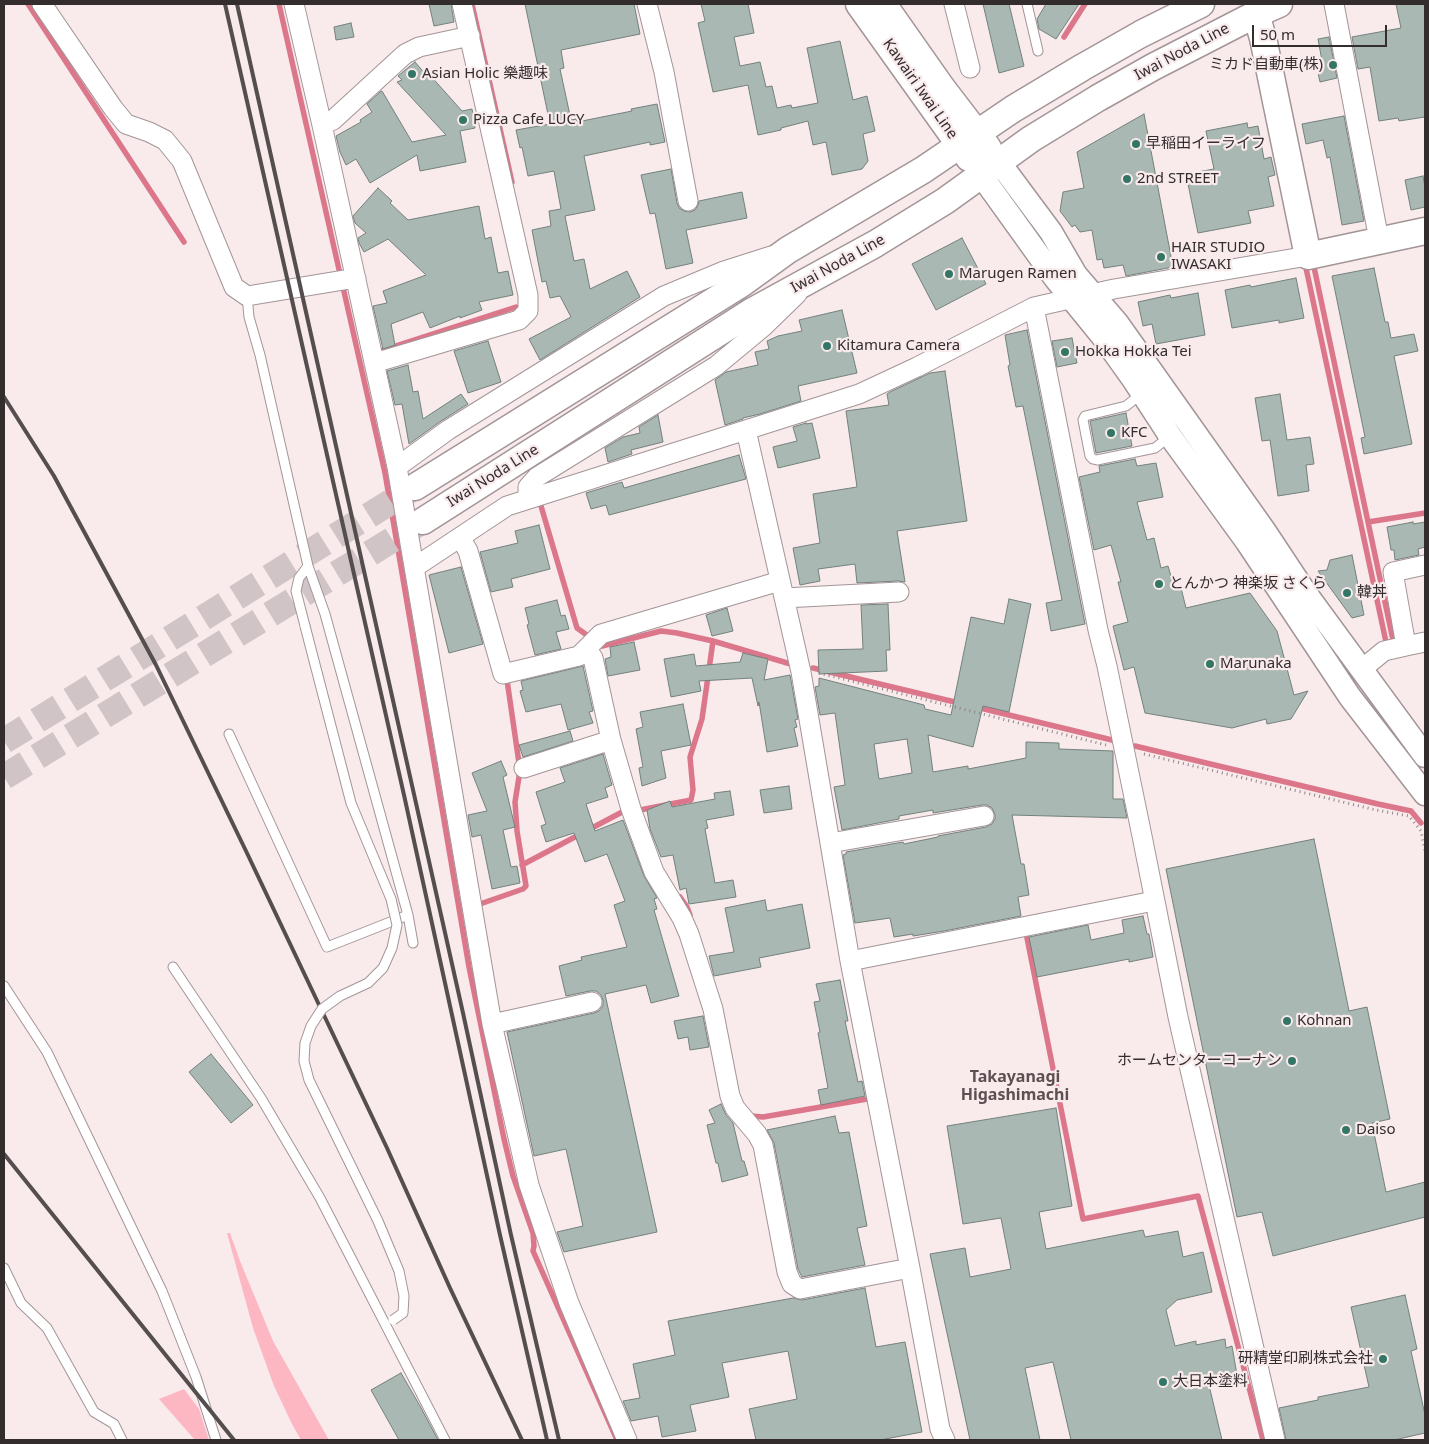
<!DOCTYPE html>
<meta charset="utf-8">
<style>
body{margin:0}
#map{position:relative;width:1429px;height:1444px;overflow:hidden;background:#f9eaec;font-family:"Noto Sans",sans-serif}
canvas{display:block}
.frame{position:absolute;inset:0;border:5px solid #332d2e;pointer-events:none}
.scale{position:absolute;left:1252px;top:25px;width:135px;height:22px;box-sizing:border-box;border:2px solid #332d2e;border-top:0;padding-left:6px;font-size:15px;line-height:18px;white-space:nowrap;color:#332d2e;-webkit-text-stroke:4px #f9eaec;paint-order:stroke}
</style>
<div id="map">
<canvas width="1429" height="1444"></canvas>
<div class="frame"></div>
<div class="scale">50 m</div>
</div>
<script>
const c = document.querySelector('canvas').getContext('2d');
c.lineJoin = 'round';
function fill(path, color) { c.fillStyle = color; c.fill(path, 'evenodd'); }
const shape = rows => new Path2D(rows.map(r => 'M' + r).join(''));
function stroke(path, color, width, dash) { c.strokeStyle = color; c.lineWidth = width; c.lineCap = dash ? 'butt' : 'round'; c.setLineDash(dash || []); c.stroke(path); }
function drawText(font, color, halo, rows, align = 'center') {
  c.font = font + ' "Noto Sans","Noto Sans JP",sans-serif'; c.lineWidth = 4.5; c.setLineDash([]); c.textBaseline = 'middle'; c.strokeStyle = halo; c.fillStyle = color; for (const [text, x, y, turn = 0] of rows) {
    c.save(); c.translate(x, y); c.rotate((+turn || 0) * Math.PI / 180); c.textAlign = isNaN(turn) ? turn : align; if (halo) c.strokeText(text, 0, 0); c.fillText(text, 0, 0); c.restore();
  }
}
const green = shape([
 [227,1233,230,1233,240,1261,273,1341,329,1440,301,1440,292,1424,274,1386,253,1328],
 [184,1389,199,1409,209,1440,195,1440,159,1399]
]);
const stream = shape([
 [28,4,184,242],
 [279,4,385,473,469,967,504,1139,513,1176,533,1233,534,1246,533,1251,617,1440],
 [472,4,512,182],
 [1064,37,1085,4],
 [383,350,516,307],
 [541,506,577,628,602,646,661,631,677,633,713,641,794,665],
 [1368,522,1425,513],
 [1386,642,1306,268,1309,264,1314,267,1393,640],
 [813,668,959,703],
 [976,707,1112,740],
 [1135,746,1378,804,1411,811,1421,823],
 [522,865,624,811,640,810,691,800,693,790,690,757,702,719,713,641],
 [680,897,687,907,690,915],
 [480,904,523,889,526,886,517,831,515,802,519,777,519,763,507,680,511,679],
 [1027,938,1083,1219,1198,1196,1263,1440],
 [749,1114,751,1116,763,1117,867,1099]
]);
const building = shape([
 [429,4,451,4,454,22,434,26,429,4],
 [525,4,634,4,640,34,561,50,564,68,560,69,571,120,576,119,577,122,632,111,631,109,657,104,665,142,650,145,650,142,584,156,595,210,565,216,574,261,584,259,590,289,627,271,640,297,540,360,529,339,571,317,560,296,550,298,546,281,542,282,532,230,551,226,549,211,561,209,554,171,528,176,522,147,520,148,516,130,550,124,525,4],
 [701,4,748,4,754,33,734,37,740,66,760,62,766,87,772,86,777,108,791,105,792,108,818,103,807,48,840,41,853,100,867,96,875,131,863,134,868,161,862,169,832,175,826,142,813,145,808,121,781,128,781,130,758,135,748,85,713,92,698,23,705,21,701,4],
 [983,4,1009,4,1024,66,999,73,983,4],
 [1046,4,1079,4,1056,39,1039,29,1037,19,1046,4],
 [1396,4,1425,4,1425,117,1399,121,1398,118,1379,121,1370,67,1358,69,1352,37,1401,28,1396,4],
 [351,23,354,37,336,40,334,27,351,23],
 [1329,37,1337,78,1320,82,1316,63,1322,61,1318,39,1329,37],
 [415,62,427,76,429,74,462,111,472,109,475,128,460,131,466,162,420,171,417,155,370,183,356,159,346,165,340,152,336,136,361,122,360,120,372,112,367,104,380,92,382,91,412,142,446,135,397,82,402,80,398,76,415,62],
 [1144,114,1173,267,1126,276,1123,265,1104,268,1102,259,1097,260,1092,230,1080,232,1075,225,1072,227,1060,211,1063,192,1084,188,1077,152,1144,114],
 [1344,116,1364,221,1342,225,1330,157,1327,158,1323,140,1306,144,1302,124,1344,116],
 [1247,123,1248,128,1258,126,1264,159,1271,157,1275,175,1268,177,1274,206,1248,211,1251,223,1198,233,1186,174,1214,169,1206,131,1247,123],
 [671,169,677,203,679,208,684,211,690,212,695,210,698,205,699,201,742,192,747,218,686,230,693,263,666,269,655,213,650,214,641,175,671,169],
 [1423,176,1425,187,1425,207,1411,210,1405,180,1423,176],
 [378,188,392,201,390,203,408,220,479,206,485,239,491,237,498,273,508,271,513,295,479,302,482,310,460,318,460,316,430,328,423,312,391,324,395,345,383,349,373,306,387,303,383,291,426,275,388,239,364,252,359,243,358,238,366,233,355,223,353,216,378,188],
 [962,238,986,284,936,310,912,264,962,238],
 [1374,268,1385,322,1388,322,1391,338,1414,334,1418,351,1394,356,1412,444,1364,454,1361,438,1365,437,1332,276,1374,268],
 [1296,278,1304,318,1279,323,1279,320,1232,328,1225,290,1250,285,1251,287,1296,278],
 [1198,293,1205,335,1156,344,1152,324,1143,326,1138,302,1170,295,1171,298,1198,293],
 [842,310,857,373,798,386,801,401,760,414,743,418,743,419,725,425,715,380,726,372,758,365,755,352,769,349,767,341,778,336,802,331,799,320,842,310],
 [1027,330,1085,624,1051,631,1046,603,1062,600,1023,406,1016,407,1008,366,1010,365,1005,335,1027,330],
 [1072,338,1077,363,1057,367,1052,341,1072,338],
 [488,341,501,382,468,393,454,351,488,341],
 [408,365,413,392,418,391,423,419,461,394,468,404,441,421,409,444,402,404,395,405,387,371,408,365],
 [945,371,967,521,897,531,905,582,898,581,857,583,855,564,818,569,820,581,800,585,793,548,820,543,813,494,857,487,846,411,889,405,887,394,890,392,930,373,945,371],
 [1280,394,1287,440,1310,437,1314,464,1306,465,1309,491,1278,496,1270,440,1262,441,1255,398,1280,394],
 [1126,413,1132,446,1096,453,1090,421,1126,413],
 [658,415,663,442,631,450,632,454,608,462,605,448,623,437,640,433,639,427,658,415],
 [806,423,806,424,812,423,820,458,778,468,773,447,797,441,793,427,806,423],
 [739,455,746,479,609,515,606,505,591,509,586,493,622,482,624,488,739,455],
 [1135,459,1137,466,1156,463,1163,497,1137,502,1147,540,1154,538,1161,568,1168,566,1175,590,1181,588,1186,608,1250,593,1277,631,1294,695,1308,691,1291,719,1267,724,1266,719,1232,728,1145,713,1134,667,1124,670,1113,626,1128,622,1118,582,1121,582,1111,545,1094,550,1079,477,1100,472,1099,466,1135,459],
 [1413,522,1413,524,1425,522,1425,547,1418,549,1419,555,1395,560,1394,550,1391,550,1387,527,1413,522],
 [539,525,550,569,511,579,513,587,491,592,480,552,518,543,515,531,539,525],
 [1352,555,1364,615,1352,618,1318,571,1327,570,1330,560,1352,555],
 [461,567,483,644,449,653,429,575,461,567],
 [1009,599,1031,604,1009,712,983,706,973,747,928,735,933,772,968,766,968,769,1026,758,1026,742,1059,743,1059,749,1113,751,1113,799,1123,799,1127,818,1012,815,1021,864,1024,864,1029,895,1018,897,1021,916,944,931,913,936,913,934,894,937,890,918,855,923,843,855,846,854,846,852,903,842,904,844,938,837,938,836,986,827,992,824,995,819,995,815,992,808,987,805,982,805,933,813,933,810,899,816,899,819,842,830,834,787,845,785,835,713,820,715,815,687,819,686,819,678,924,705,925,709,951,715,971,617,1004,624,1009,599],
 [907,739,912,773,879,779,874,744,907,739],
 [557,600,561,616,565,615,569,629,556,632,561,649,535,655,527,625,529,624,525,608,557,600],
 [888,604,890,650,886,650,887,671,819,674,818,650,863,649,861,605,888,604],
 [727,608,733,631,712,636,706,615,727,608],
 [634,642,640,670,608,676,605,659,611,657,610,647,634,642],
 [743,653,768,659,764,680,790,675,798,719,795,720,797,727,794,728,798,746,767,752,759,702,758,706,752,678,699,681,701,691,671,697,664,659,694,654,696,666,740,662,743,653],
 [583,666,593,711,589,712,593,723,568,730,561,704,526,712,520,691,523,690,521,681,583,666],
 [683,704,691,745,661,751,666,778,642,786,639,768,643,767,636,729,643,727,640,712,683,704],
 [570,731,573,741,523,757,519,745,570,731],
 [603,754,612,785,605,788,608,797,586,804,595,831,623,820,644,876,657,898,654,899,657,909,654,910,679,996,651,1003,646,985,605,994,657,1232,564,1252,557,1232,583,1226,566,1149,534,1156,507,1032,594,1013,599,1011,603,1006,603,1000,601,995,596,991,590,991,566,996,559,966,582,960,581,957,627,947,614,905,625,901,607,854,585,862,574,833,546,842,541,826,546,824,536,792,565,782,560,768,603,754],
 [501,761,507,775,503,777,515,827,503,830,511,867,517,866,520,883,492,889,481,835,472,837,468,815,487,811,472,773,501,761],
 [789,786,792,809,764,813,760,790,789,786],
 [730,791,734,815,706,820,708,828,705,829,715,883,733,880,736,897,689,904,686,888,680,890,673,855,661,857,650,829,647,810,670,801,672,807,715,799,714,793,730,791],
 [1314,839,1349,1011,1367,1007,1390,1119,1372,1123,1386,1192,1425,1182,1425,1217,1273,1256,1262,1212,1237,1217,1166,869,1314,839],
 [765,900,767,911,802,904,810,948,759,958,761,967,714,976,709,956,734,952,725,908,765,900],
 [1143,916,1147,934,1149,934,1153,957,1129,962,1129,959,1037,977,1029,937,1088,925,1091,940,1124,933,1122,920,1143,916],
 [840,980,848,1021,845,1021,858,1082,862,1081,865,1096,821,1105,818,1090,828,1088,818,1033,820,1032,814,1002,820,1001,816,984,840,980],
 [703,1016,709,1047,690,1050,688,1037,678,1039,674,1021,703,1016],
 [211,1054,253,1105,231,1123,189,1072,211,1054],
 [721,1104,726,1115,733,1123,742,1161,744,1161,748,1175,722,1182,718,1163,716,1163,707,1125,715,1123,709,1110,721,1104],
 [1056,1108,1072,1206,1039,1212,1046,1249,1143,1230,1145,1237,1178,1231,1183,1257,1203,1252,1212,1292,1177,1300,1166,1310,1175,1346,1196,1341,1196,1345,1225,1339,1226,1348,1232,1346,1237,1375,1208,1381,1222,1440,1071,1440,1053,1362,1025,1368,1040,1440,970,1440,930,1254,965,1248,970,1277,1011,1269,1001,1218,963,1224,947,1126,1056,1108],
 [835,1116,839,1133,849,1132,867,1226,857,1228,865,1265,802,1277,798,1269,774,1143,767,1130,835,1116],
 [865,1288,876,1347,905,1342,922,1432,880,1440,756,1440,749,1409,797,1399,788,1351,722,1363,729,1397,690,1405,696,1431,662,1437,658,1416,631,1421,623,1401,640,1398,633,1364,675,1355,668,1321,793,1298,802,1300,865,1288],
 [1405,1295,1417,1349,1411,1351,1425,1415,1425,1433,1394,1440,1286,1440,1279,1408,1318,1400,1318,1397,1369,1387,1351,1307,1405,1295],
 [401,1373,420,1406,438,1440,399,1440,371,1390,401,1373]
]);
const secondaryTunnel = shape([
 [4,741,415,487],
 [4,777,423,521]
]);
const path = shape([
 [819,673,1106,745],
 [1144,754,1376,810,1409,816,1421,831,1425,851]
]);
const service = shape([
 [1027,4,1038,51],
 [247,296,249,317,260,355,308,566,325,614,408,915,413,943],
 [1141,394,1126,406,1085,416,1083,420,1090,456,1093,459,1097,460,1155,448,1170,436],
 [305,626,296,591,299,578,308,566],
 [229,734,327,947,408,915],
 [173,967,261,1098,320,1198,445,1440],
 [4,986,47,1052,162,1291,196,1377,216,1440],
 [4,1268,21,1303,47,1328,94,1412,114,1424,122,1440]
]);
const minor = shape([
 [42,4,113,108,126,124,149,132,165,140,182,161,234,287,247,296,356,278],
 [294,4,322,125,397,467,492,1024,529,1185,569,1303,627,1440],
 [647,4,664,72,688,201],
 [954,4,970,68],
 [1334,4,1379,240],
 [322,125,333,120,405,54,419,47,470,36],
 [1034,307,1098,630,1107,666,1142,836,1178,1017,1275,1440],
 [374,363,519,320,528,311,528,295,462,4],
 [746,430,801,672,850,961,910,1268,940,1429,945,1440],
 [397,467,448,430,664,296,724,271,771,256],
 [528,499,528,487,537,477,716,366,763,327,797,294],
 [460,537,468,551,503,674,579,656,601,634,780,581],
 [1425,565,1393,572,1406,646,1425,642],
 [415,567,507,506,859,394,917,367,1034,307,1114,289,1308,256],
 [784,598,899,592],
 [587,649,593,658,611,740,631,809,654,872,682,918,689,934,713,1009,730,1096,735,1108,757,1134,763,1145,787,1272,792,1284,800,1289,910,1268],
 [1362,669,1384,651,1406,646],
 [524,768,611,740],
 [830,843,984,816],
 [850,961,1154,901],
 [492,1024,592,1002]
]);
const tertiary = shape([
 [999,162,1051,232,1076,275,1118,324,1264,530,1307,595,1425,756],
 [981,175,1055,278,1103,337,1133,379,1170,436,1247,542,1350,697,1425,794]
]);
const secondary = shape([
 [859,4,969,158],
 [883,4,942,88,988,148],
 [1256,14,1263,38,1308,256,1425,231],
 [415,487,741,284,788,250,923,170,1013,109,1083,67,1141,34,1201,4],
 [423,521,751,312,875,244,945,201,1031,139,1098,98,1153,67,1256,14,1279,4]
]);
const rail = shape([
 [225,4,404,795,500,1235,547,1440],
 [237,4,463,1013,511,1235,559,1440],
 [4,397,54,476,156,665,246,851,387,1148,450,1288,522,1440],
 [4,1154,234,1440]
]);
const serviceBridge = shape([
 [305,626,351,803,391,899,397,925,392,948,383,968,368,983,340,996,322,1009,311,1026,305,1043,304,1061,309,1080,378,1221,399,1271,404,1296,403,1313,393,1320]
]);
const markers = [
 [1333,65,5,"#347666"],
 [412,74,5,"#347666"],
 [463,120,5,"#347666"],
 [1136,144,5,"#347666"],
 [1127,179,5,"#347666"],
 [1161,257,5,"#347666"],
 [949,274,5,"#347666"],
 [827,346,5,"#347666"],
 [1065,352,5,"#347666"],
 [1111,433,5,"#347666"],
 [1159,584,5,"#347666"],
 [1347,593,5,"#347666"],
 [1210,664,5,"#347666"],
 [1287,1021,5,"#347666"],
 [1292,1061,5,"#347666"],
 [1346,1130,5,"#347666"],
 [1383,1359,5,"#347666"],
 [1163,1382,5,"#347666"]
];
const streetNames = [
 ["Iwai Noda Line",1182,52,-28],
 ["Kawairi Iwai Line",920,89,55],
 ["Iwai Noda Line",838,264,-29],
 ["Iwai Noda Line",493,476,-32]
];
const poiNames = [
 ["ミカド自動車(株)",1323,65,"right"],
 ["Asian Holic 樂趣味",422,74],
 ["Pizza Cafe LUCY",473,120],
 ["早稲田イーライフ",1146,144],
 ["2nd STREET",1137,179],
 ["HAIR STUDIO",1171,248],
 ["IWASAKI",1171,265],
 ["Marugen Ramen",959,274],
 ["Kitamura Camera",837,346],
 ["Hokka Hokka Tei",1075,352],
 ["KFC",1121,433],
 ["とんかつ 神楽坂 さくら",1169,584],
 ["韓丼",1357,593],
 ["Marunaka",1220,664],
 ["Kohnan",1297,1021],
 ["ホームセンターコーナン",1282,1061,"right"],
 ["Daiso",1356,1130],
 ["研精堂印刷株式会社",1373,1359,"right"],
 ["大日本塗料",1173,1382]
];
const neighbourhoodNames = [
 ["Takayanagi",1015,1077],
 ["Higashimachi",1015,1095]
];
fill(green, '#fdb7c3');
stroke(stream, '#dc778b', 5.5);
fill(building, '#a9b8b3');
stroke(building, '#73817c', 1);
stroke(secondaryTunnel, '#d1c4c6', 26, [26, 13]);
stroke(service, '#a39597', 11);
stroke(minor, '#a39597', 21);
stroke(tertiary, '#a39597', 25);
stroke(secondary, '#a39597', 29);
stroke(path, '#8f8587', 3, [1, 4]);
stroke(service, '#fff', 9);
stroke(minor, '#fff', 19);
stroke(tertiary, '#fff', 22);
stroke(secondary, '#fff', 26);
stroke(rail, '#554e4f', 4);
stroke(serviceBridge, '#a39597', 11, []);
stroke(serviceBridge, '#fff', 9);
for (const [x, y, r, color] of markers) { const dot = new Path2D(); dot.arc(x, y, r, 0, 2 * Math.PI); c.fillStyle = color; c.fill(dot); stroke(dot, '#f9eaec', 2); }
drawText('15px', '#332d2e', '#f9eaec', streetNames);
drawText('15px', '#332d2e', '#f9eaec', poiNames, 'left');
drawText('bold 16px', '#5d5052', '#f9eaec', neighbourhoodNames);
</script>
